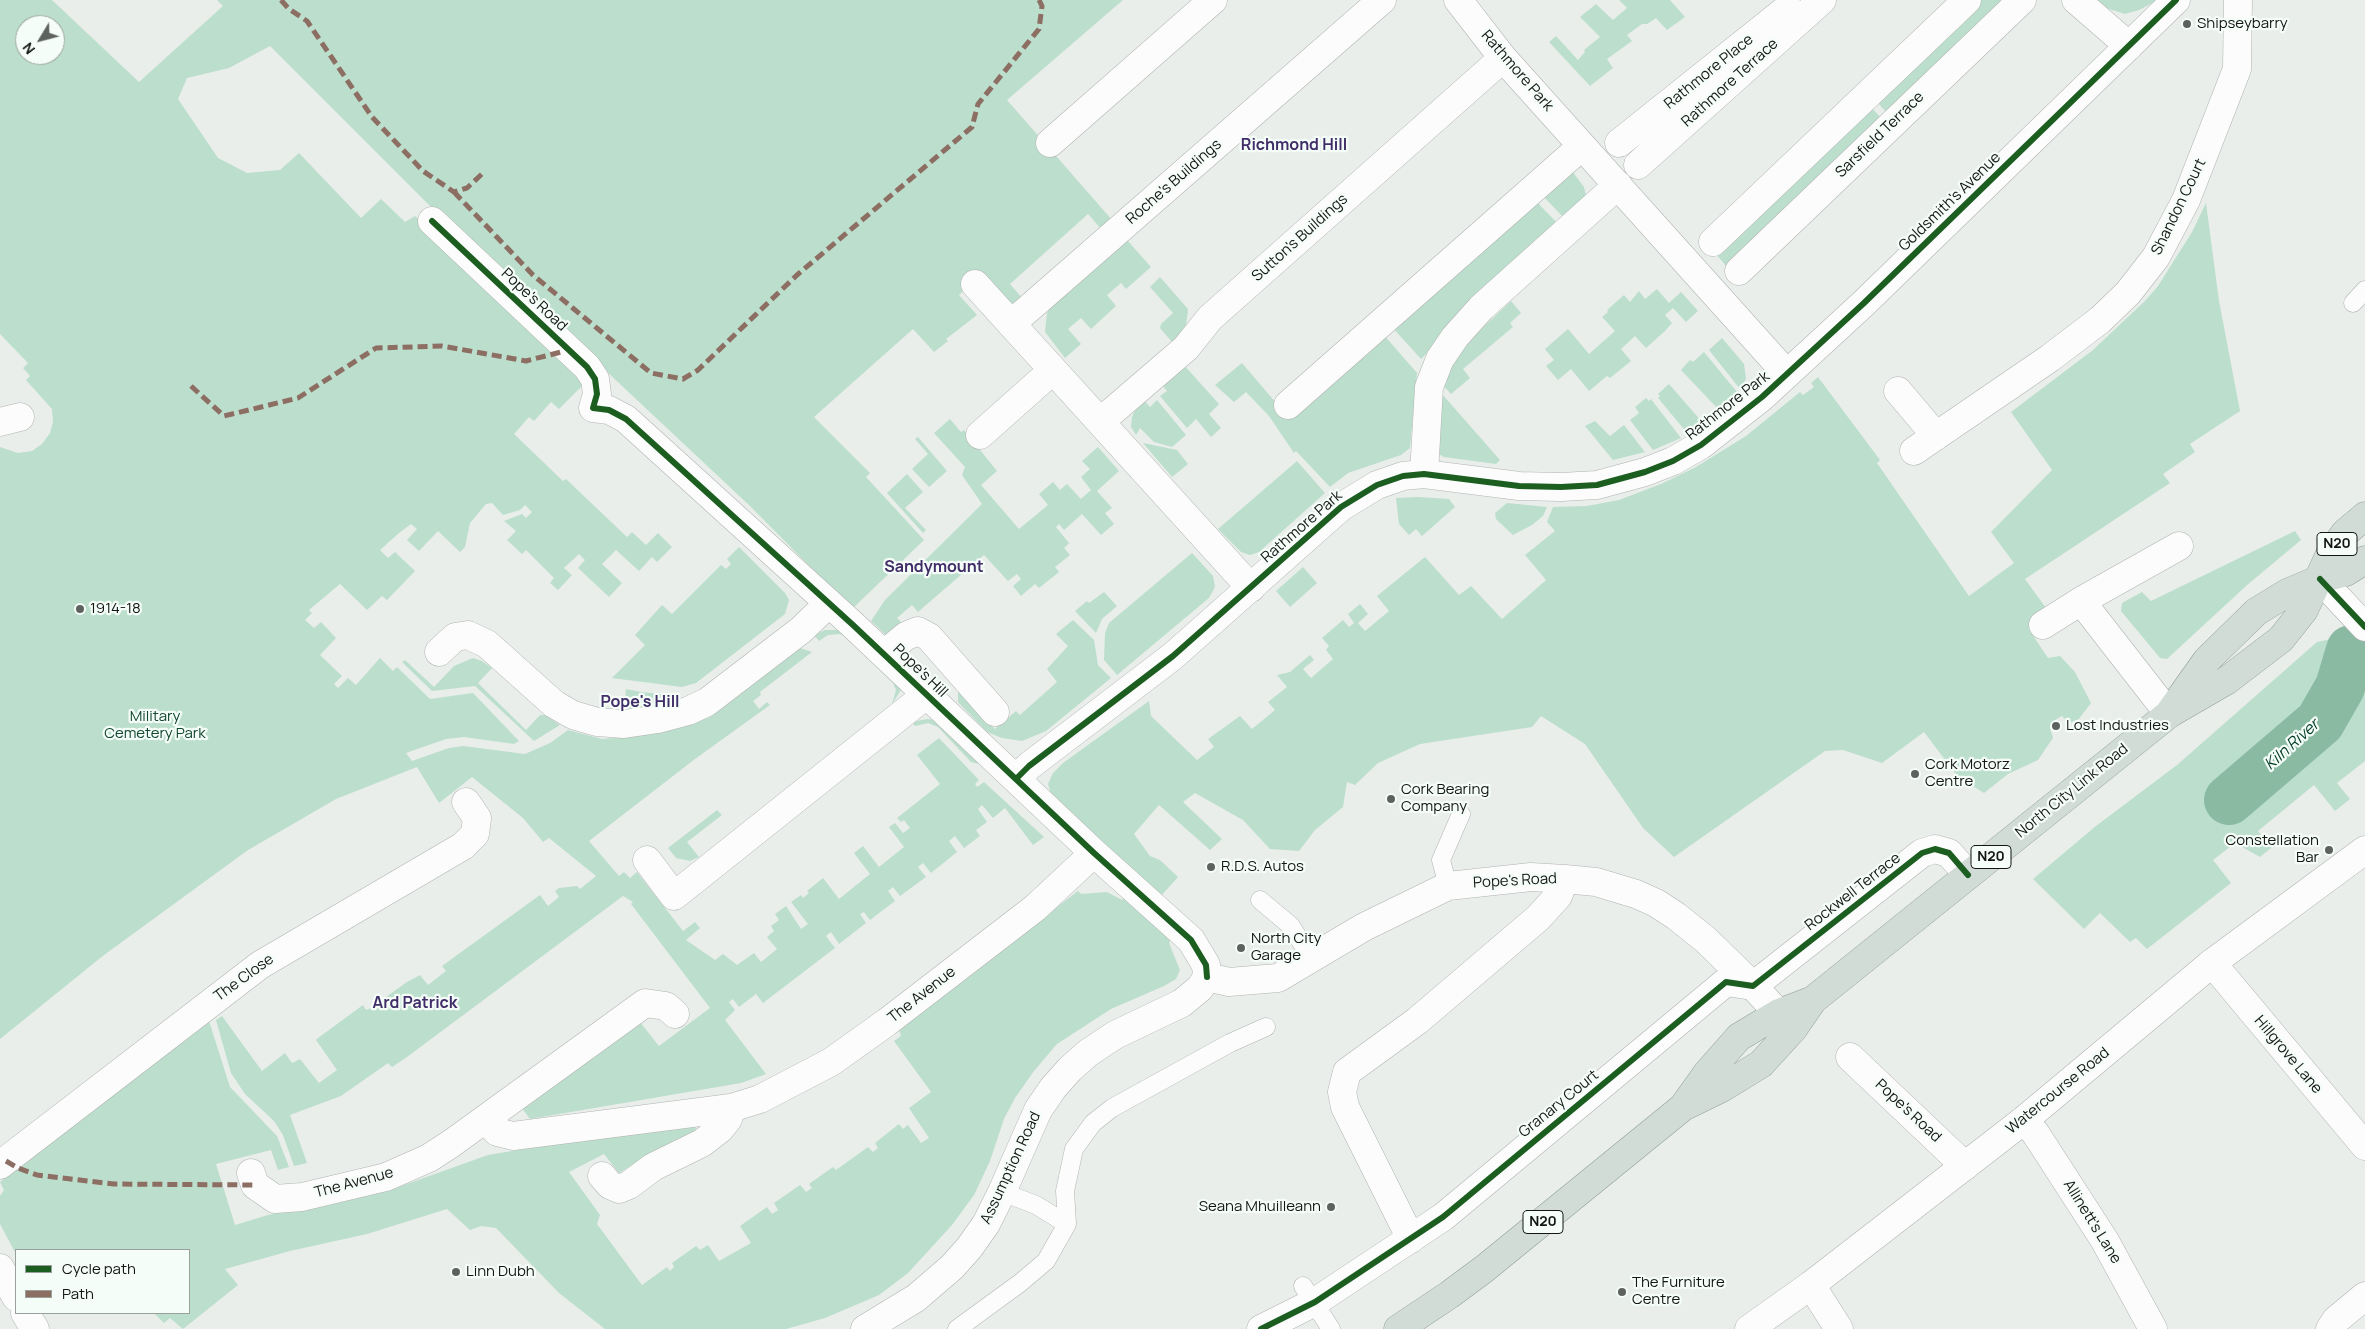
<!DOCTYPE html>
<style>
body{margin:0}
#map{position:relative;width:2365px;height:1329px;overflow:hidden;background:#e9eeeb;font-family:Manrope,sans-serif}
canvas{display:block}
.legend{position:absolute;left:15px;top:1249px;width:175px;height:65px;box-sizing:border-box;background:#f4fdf8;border:1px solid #9aa19d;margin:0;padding:6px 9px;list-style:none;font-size:15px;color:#131614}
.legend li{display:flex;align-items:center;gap:10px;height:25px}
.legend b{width:25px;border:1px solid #9aa19d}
.north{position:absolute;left:15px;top:15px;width:50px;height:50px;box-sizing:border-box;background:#f4fdf8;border:1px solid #9aa19d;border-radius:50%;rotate:233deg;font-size:14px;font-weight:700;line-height:20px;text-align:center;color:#131614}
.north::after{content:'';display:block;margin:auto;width:18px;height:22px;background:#5e625f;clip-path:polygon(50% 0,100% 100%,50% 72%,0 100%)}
</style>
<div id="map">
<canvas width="2365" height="1329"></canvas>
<ul class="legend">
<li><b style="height:6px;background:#1b5e20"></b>Cycle path</li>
<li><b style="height:6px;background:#8d6e63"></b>Path</li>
</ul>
<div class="north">N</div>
</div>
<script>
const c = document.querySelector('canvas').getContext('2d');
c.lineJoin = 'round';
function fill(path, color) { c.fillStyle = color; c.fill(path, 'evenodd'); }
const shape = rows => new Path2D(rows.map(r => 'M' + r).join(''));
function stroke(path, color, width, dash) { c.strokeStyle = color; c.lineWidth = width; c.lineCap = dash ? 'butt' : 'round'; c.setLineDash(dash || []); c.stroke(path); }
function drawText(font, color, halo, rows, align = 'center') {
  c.font = font + ' Manrope,sans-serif'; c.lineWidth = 4.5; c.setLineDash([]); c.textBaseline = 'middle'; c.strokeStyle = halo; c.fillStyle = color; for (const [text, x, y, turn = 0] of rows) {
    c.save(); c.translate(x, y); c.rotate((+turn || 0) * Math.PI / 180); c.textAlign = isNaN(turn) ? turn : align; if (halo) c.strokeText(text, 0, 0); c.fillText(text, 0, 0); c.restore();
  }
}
const green = shape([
 [0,0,52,0,139,82,223,6,217,0,1123,0,1007,100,1113,221,1102,230,1088,214,1010,284,1023,299,1020,302,1011,303,996,295,979,276,959,295,977,315,946,339,948,341,934,352,913,329,814,417,870,473,866,477,924,540,852,609,750,506,428,204,270,46,229,68,187,78,178,99,218,158,247,173,280,170,299,153,361,218,381,199,405,222,415,216,589,379,559,409,551,402,534,421,529,417,514,434,563,481,566,479,627,537,632,532,646,545,658,533,672,547,657,562,652,557,639,571,616,550,602,564,622,583,609,597,578,568,585,560,579,554,564,568,572,575,558,590,550,583,554,578,526,550,522,554,507,540,516,531,504,521,522,514,526,518,532,512,525,505,520,510,503,515,492,503,486,504,470,523,465,547,460,552,438,531,419,551,407,540,417,529,411,524,399,533,380,550,388,558,395,552,415,571,387,600,382,596,367,610,340,584,309,610,312,613,305,620,314,628,321,622,336,638,320,655,342,676,334,684,338,688,348,678,356,685,380,658,393,671,397,667,430,699,473,693,519,741,514,744,464,737,446,739,406,753,412,761,449,748,463,746,525,754,550,743,568,730,602,739,639,736,696,722,710,717,800,648,812,652,760,692,761,695,753,701,759,709,767,702,770,705,695,759,589,841,619,876,624,872,630,878,637,872,683,931,695,922,700,928,686,940,715,960,723,954,737,965,754,953,761,962,777,949,767,937,774,931,771,926,779,920,775,914,786,906,801,929,808,924,791,902,801,895,803,898,809,893,807,891,823,878,839,899,870,874,854,853,863,846,879,867,904,847,889,827,895,823,903,833,910,828,904,820,901,822,897,818,940,784,917,755,939,738,979,780,975,784,977,787,984,782,1044,837,1033,845,1005,808,993,818,982,805,978,809,987,822,976,830,980,836,964,848,955,836,949,841,957,852,931,873,923,863,918,867,926,877,900,896,893,887,888,891,895,901,870,920,864,912,860,914,866,923,839,944,831,932,826,936,835,948,763,1003,756,994,739,1007,733,999,729,1002,735,1010,725,1020,766,1074,741,1083,530,1119,522,1108,640,1022,659,1046,710,1008,631,904,633,902,623,896,407,1057,392,1067,388,1063,341,1096,290,1115,307,1163,294,1166,283,1135,274,1121,245,1094,231,1073,216,1020,222,1016,262,1071,285,1053,292,1063,300,1059,319,1083,337,1070,316,1040,318,1038,363,1005,366,1010,369,1009,407,982,420,975,428,985,446,971,442,966,540,895,548,906,559,897,555,891,559,888,577,886,580,889,596,876,549,838,543,842,523,818,472,777,439,803,417,767,336,799,248,850,104,955,0,1039,0,447,18,453,32,451,42,444,50,433,53,422,52,409,26,380,30,376,23,368,28,363,0,334],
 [25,25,55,25,55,55,25,55],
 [1619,0,1670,0,1685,17,1667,30,1656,18,1647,24,1642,24,1627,35,1632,41,1607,59,1613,68,1590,86,1549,42,1556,36,1578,60,1585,52,1584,50,1600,37,1580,17,1596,4,1613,20,1627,8],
 [1981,0,2004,0,1887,113,1876,101],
 [2093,0,2158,0,2139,10,2125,14,2106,8],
 [1870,106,1881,118,1726,266,1716,254],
 [1569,167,1584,187,1586,196,1564,218,1540,193],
 [1534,199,1558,224,1421,359,1391,326],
 [2206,203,2219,301,2240,411,2190,444,2195,452,2163,474,2170,483,2025,579,2046,608,2030,624,2034,637,2048,658,2060,656,2075,672,2091,703,2078,720,2069,723,2062,716,2055,720,2050,728,2053,738,2038,760,2008,774,1984,793,1958,777,1924,732,1882,763,1843,750,1825,751,1674,857,1643,828,1585,744,1541,716,1532,727,1420,744,1378,763,1355,785,1347,782,1343,807,1315,830,1299,851,1270,849,1243,820,1195,793,1183,802,1222,839,1210,850,1159,805,1134,834,1150,856,1160,860,1178,877,1160,897,1051,794,1048,784,1053,773,1063,763,1149,701,1151,716,1197,760,1214,747,1208,739,1240,716,1252,729,1275,710,1268,702,1287,687,1277,675,1290,672,1310,655,1314,660,1303,669,1311,678,1333,659,1326,650,1329,646,1322,638,1343,620,1349,627,1354,623,1348,614,1360,604,1368,614,1358,623,1365,631,1389,611,1377,596,1425,557,1459,595,1471,586,1502,619,1546,580,1525,555,1555,531,1547,522,1553,507,1587,506,1619,500,1661,484,1696,467,1746,436,1800,392,1803,395,1814,387,1811,383,1818,377,1880,460,1877,463,1969,596,2014,563,1991,532,2052,470,2011,412,2093,350,2146,300,2158,286,2192,232],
 [1127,240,1151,267,1126,289,1121,283,1107,295,1116,306,1091,329,1081,318,1068,329,1081,344,1065,358,1045,332,1047,313,1052,305],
 [1160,277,1188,309,1186,326,1181,334,1172,342,1160,328,1161,324,1173,313,1150,287],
 [1657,289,1669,303,1681,292,1698,311,1686,322,1673,308,1665,315,1672,323,1665,331,1646,348,1635,336,1621,349,1631,361,1610,378,1607,376,1589,391,1571,369,1558,380,1546,366,1554,360,1545,349,1568,329,1589,354,1615,331,1602,317,1608,312,1607,310,1624,295,1630,302,1639,291,1645,299],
 [1511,301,1521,313,1510,323,1513,327,1463,369,1470,378,1451,394,1442,384,1453,362,1476,334],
 [1383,334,1417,373,1410,448,1401,455,1348,473,1330,487,1296,451,1294,453,1269,416,1246,392,1234,402,1215,385,1242,363,1288,417],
 [1722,338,1744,364,1746,379,1740,389,1709,350],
 [1704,352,1737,392,1719,410,1681,370,1690,360,1693,362],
 [1183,364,1219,404,1209,414,1221,428,1211,437,1196,419,1187,428,1160,396,1167,391,1162,385],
 [1669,384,1703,423,1688,434,1658,398,1660,396,1658,394],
 [1442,394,1500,460,1496,464,1444,457,1437,453],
 [1646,398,1649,401,1651,399,1681,438,1653,450,1630,420,1639,413,1635,407],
 [1143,399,1150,407,1157,400,1186,435,1172,447,1154,442,1140,428,1136,435,1131,427,1132,417,1137,406],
 [950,419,961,432,964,430,997,471,981,485,1019,529,1048,505,1039,494,1053,482,1060,490,1067,484,1081,499,1091,490,1081,477,1090,469,1082,461,1098,447,1119,471,1097,491,1112,508,1105,513,1114,524,1101,535,1082,514,1064,530,1059,524,1056,527,1069,543,1064,548,1070,555,1055,567,1059,572,1039,588,1035,584,1021,596,1013,586,1021,579,1017,574,1008,581,984,555,918,612,912,605,897,618,904,625,889,638,871,621,885,600,982,504,962,475,965,467,934,433],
 [1595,421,1610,436,1624,425,1645,452,1613,460,1585,426],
 [918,437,947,471,929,487,912,469,928,454,915,439],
 [1143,443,1177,450,1188,464,1172,477],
 [1297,461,1325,493,1259,552,1250,555,1241,552,1218,529],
 [907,474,923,492,905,508,926,530,923,533,887,493],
 [1418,497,1449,499,1455,507,1422,536,1416,529,1409,535,1399,524,1396,498],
 [1507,503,1547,507,1543,516,1532,525,1513,535,1496,519,1495,513],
 [2295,531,2301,540,2246,586,2167,659,2160,658,2121,611,2122,603,2142,592,2151,601],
 [739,547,785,593,789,600,785,614,696,683,682,687,612,678,645,645,635,635,662,605,672,614,721,565,726,569,731,564,727,559],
 [1192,553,1213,576,1215,587,1209,598,1117,675,1104,660,1105,633,1109,623],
 [1303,567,1317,583,1290,607,1276,591],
 [1104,592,1117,606,1102,619,1096,633,1075,611,1087,601,1089,603],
 [1073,620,1094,640,1098,665,1111,678,1046,731,1022,741,1002,738,987,732,958,702,958,690,995,729,1016,711,1020,715,1057,682,1047,669,1068,646,1056,634],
 [825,630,839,630,896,681,901,690,892,704,896,690,893,683,848,638,840,634,828,635,819,641,814,635],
 [2346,636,2365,651,2365,761,2337,783,2350,799,2335,811,2314,785,2258,831,2271,848,2260,857,2235,843,2213,860,2231,883,2147,949,2136,938,2130,942,2100,913,2084,929,2033,879,2096,826,2177,765,2317,642],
 [473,658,482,661,492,668,478,683,526,730,540,715,545,715,560,725,534,741,475,686,432,691,402,662,405,660,434,687,454,666],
 [626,689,641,692,680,696,632,709,624,708],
 [927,719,936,720,979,764,971,762,938,727,928,723,915,726,912,722],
 [717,810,722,815,687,842,699,857,690,861,676,858,668,848],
 [1078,891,1081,894,1107,892,1122,900,1126,895,1172,938,1169,943,1180,970,1176,979,1164,986,1111,1009,1057,1044,1034,1071,1015,1098,1004,1119,990,1161,974,1195,952,1225,908,1273,879,1295,825,1318,786,1329,605,1329,559,1293,496,1228,481,1226,470,1230,447,1209,367,1234,290,1251,225,1269,238,1285,183,1329,170,1318,164,1323,154,1313,189,1313,189,1250,16,1250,16,1254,0,1224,0,1196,4,1190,0,1182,209,1021,230,1087,277,1136,289,1167,278,1170,271,1150,216,1164,235,1225,268,1215,393,1189,488,1155,609,1135,694,1125,696,1129,692,1134,649,1155,619,1173,604,1154,569,1172,600,1215,597,1224,642,1285,667,1267,670,1271,674,1267,672,1263,696,1246,700,1250,708,1245,719,1261,751,1243,740,1226,767,1207,772,1214,778,1210,774,1203,800,1185,806,1192,812,1188,809,1184,833,1167,836,1170,868,1147,873,1152,878,1148,875,1143,899,1124,903,1129,908,1125,921,1143,929,1138,909,1108,931,1092,894,1041,901,1036,899,1029]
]);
const river = shape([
 [2229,800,2320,722,2340,687,2351,650]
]);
const service = shape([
 [2353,303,2365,290],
 [1448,886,1441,860,1461,814],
 [1260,900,1291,926,1311,958],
 [1002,1192,1036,1205,1067,1224],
 [1303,1286,1331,1329],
 [957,1329,1020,1283,1046,1261,1067,1224,1065,1191,1074,1149,1093,1123,1112,1108,1230,1043,1266,1027]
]);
const minor = shape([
 [1458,0,1503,58,1787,374],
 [2076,0,2129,46],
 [1050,143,1213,0],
 [1619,143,1788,8],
 [1638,165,1822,0],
 [432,221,587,367,595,379,597,394,593,408,609,410,626,419,853,625,1094,853,1191,940,1206,965,1207,977],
 [1713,242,1967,0],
 [1739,271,2022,0],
 [975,284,1251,588],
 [1011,324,1382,0],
 [1898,391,1936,436],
 [1288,405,1582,146],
 [1101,421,1186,348,1210,318,1503,58],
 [0,422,20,417],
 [980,435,1053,370],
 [1914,451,2050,358,2100,320,2128,293,2156,257,2186,200,2237,69,2238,0],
 [1424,474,1429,387,1440,359,1455,337,1481,308,1618,185],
 [2320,579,2365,627],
 [2043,625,2081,601],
 [439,652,455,637,468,635,487,644,554,704,573,715,597,722,624,724,658,719,688,711,707,702,801,630,828,604],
 [884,654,906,636,918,631,929,637,995,712],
 [2169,714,2081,601,2179,546],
 [1016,779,1029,766,1173,656,1341,507,1377,485,1403,476,1424,474,1519,486,1561,487,1597,485,1645,472,1673,461,1701,445,1762,397,1864,303,2176,0],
 [647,860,674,896,926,695],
 [2212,963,2365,1146],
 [1207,977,1229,982,1278,978,1364,927,1448,886,1531,877,1565,879,1596,882,1636,894,1656,903,1676,916,1706,940,1753,986,1793,1029],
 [1850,1057,1965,1166],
 [486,1119,497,1132,513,1136,731,1108,760,1099,831,1062,887,1022,1035,908,1094,853],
 [2024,1120,2036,1134,2105,1241,2153,1329],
 [0,1165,260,965,463,846,475,834,477,818,466,802],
 [251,1173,255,1185,275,1199,302,1197,386,1177,429,1158,452,1143,645,1003,666,1006,675,1014],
 [602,1176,610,1185,619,1189,629,1185,653,1167,702,1143,720,1129,728,1119,731,1108],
 [1411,1239,1345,1107,1342,1092,1347,1072,1417,1021,1538,918,1558,896,1565,879],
 [0,1268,16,1297],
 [1811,1285,1839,1329],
 [25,1313,35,1329],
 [865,1329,916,1298,952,1267,969,1248,986,1224,1002,1192,1038,1110,1053,1088,1070,1069,1088,1053,1115,1035,1182,1003,1200,988,1207,977],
 [1261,1329,1315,1302,1443,1217,1726,982,1753,986,1922,853,1935,849,1949,853,1968,875],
 [2330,1329,2336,1320,2365,1296]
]);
const tertiary = shape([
 [1749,1329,1811,1285,2024,1120,2212,963,2365,850]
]);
const trunk = shape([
 [2170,712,2207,660,2256,612,2287,593,2320,579,2346,572,2365,560],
 [1683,1107,1722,1088,1761,1064,1793,1029,1813,1000,2169,714,2226,681,2281,639,2304,610,2330,554,2345,533,2365,516],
 [1398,1329,1449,1295,1484,1269,1683,1107,1708,1072,1739,1037,1779,1013,1813,1000]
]);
const quiet = shape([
 [281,0,289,9,307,21,372,117,423,171,454,192,467,188,483,173],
 [454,192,533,275,651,373,683,379,698,370,797,275,972,127,978,104,1039,29,1042,6,1039,0],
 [191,386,224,416,298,398,376,348,442,346,526,361,561,352,566,347],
 [6,1161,18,1168,37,1175,114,1184,255,1185]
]);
const cycleway = shape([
 [432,221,587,367,595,379,597,394,593,408,609,410,626,419,853,625,1094,853,1191,940,1206,965,1207,977],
 [2320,579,2365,627],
 [1016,779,1029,766,1173,656,1341,507,1377,485,1403,476,1424,474,1519,486,1561,487,1597,485,1645,472,1673,461,1701,445,1762,397,1864,303,2176,0],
 [1261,1329,1315,1302,1443,1217,1726,982,1753,986,1922,853,1935,849,1949,853,1968,875]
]);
const markers = [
 [2187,24,5,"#5e625f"],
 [80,609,5,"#5e625f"],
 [2056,726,5,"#5e625f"],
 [1915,774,5,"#5e625f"],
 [1391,799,5,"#5e625f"],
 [2329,850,5,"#5e625f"],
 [1211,867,5,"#5e625f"],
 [1241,948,5,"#5e625f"],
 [1331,1207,5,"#5e625f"],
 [456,1272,5,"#5e625f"],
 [1622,1292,5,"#5e625f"]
];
const shields = [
 [2337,544,40],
 [1991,857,40],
 [1543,1222,40]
];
const shieldNames = [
 ["N20",2337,544],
 ["N20",1991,857],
 ["N20",1543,1222]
];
const poiNames = [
 ["Shipseybarry",2197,24],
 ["1914-18",90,609],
 ["Lost Industries",2066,726],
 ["Cork Motorz",1925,765],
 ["Centre",1925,782],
 ["Cork Bearing",1401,790],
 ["Company",1401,807],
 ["Constellation",2319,841,"right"],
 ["Bar",2319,858,"right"],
 ["R.D.S. Autos",1221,867],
 ["North City",1251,939],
 ["Garage",1251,956],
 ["Seana Mhuilleann",1321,1207,"right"],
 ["Linn Dubh",466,1272],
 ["The Furniture",1632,1283],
 ["Centre",1632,1300]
];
const streetNames = [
 ["Rathmore Park",1517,71,49],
 ["Rathmore Place",1709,72,-39],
 ["Rathmore Terrace",1730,83,-42],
 ["Sarsfield Terrace",1880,135,-44],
 ["Roche's Buildings",1174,182,-41],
 ["Goldsmith's Avenue",1950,202,-44],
 ["Shandon Court",2179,207,-64],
 ["Sutton's Buildings",1300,238,-42],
 ["Pope's Road",534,300,43],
 ["Rathmore Park",1728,406,-38],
 ["Rathmore Park",1302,527,-41],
 ["Pope's Hill",920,671,44],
 ["North City Link Road",2072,791,-39],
 ["Pope's Road",1515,881,-3],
 ["Rockwell Terrace",1853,892,-38],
 ["The Close",244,978,-36],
 ["The Avenue",922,995,-38],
 ["Hillgrove Lane",2288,1055,50],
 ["Watercourse Road",2058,1091,-39],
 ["Granary Court",1559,1104,-39],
 ["Pope's Road",1908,1111,43],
 ["Assumption Road",1011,1168,-65],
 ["The Avenue",354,1183,-15],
 ["Allinett's Lane",2092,1222,58]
];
const parkNames = [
 ["Military",155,717],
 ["Cemetery Park",155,734]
];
const neighbourhoodNames = [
 ["Richmond Hill",1294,146],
 ["Sandymount",934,568],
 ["Pope's Hill",640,703],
 ["Ard Patrick",415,1004]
];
const waterNames = [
 ["Kiln River",2292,745,-42]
];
fill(green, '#bcdecc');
stroke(river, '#8abaa2', 50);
stroke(service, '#b0b3b1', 19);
stroke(minor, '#b0b3b1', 29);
stroke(tertiary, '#b0b3b1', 29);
stroke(trunk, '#90a098', 29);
stroke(service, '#fcfcfc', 18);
stroke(minor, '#fcfcfc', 28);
stroke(tertiary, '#fcfcfc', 28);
stroke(trunk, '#d2dcd7', 28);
stroke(quiet, '#8d6e63', 5, [10, 5]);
stroke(cycleway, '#1b5e20', 6);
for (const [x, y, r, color] of markers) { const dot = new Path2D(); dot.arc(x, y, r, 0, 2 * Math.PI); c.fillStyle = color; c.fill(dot); stroke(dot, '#f4fdf8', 2); }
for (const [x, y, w] of shields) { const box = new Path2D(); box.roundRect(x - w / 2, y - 11.5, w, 23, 4); c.fillStyle = '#f4fdf8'; c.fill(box); stroke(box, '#131614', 1); }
drawText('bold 14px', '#131614', null, shieldNames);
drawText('15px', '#131614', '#f4fdf8', poiNames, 'left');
drawText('15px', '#131614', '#f4fdf8', streetNames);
drawText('15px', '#134832', '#f4fdf8', parkNames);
drawText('bold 16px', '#412d68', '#f4fdf8', neighbourhoodNames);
drawText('italic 16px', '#043d27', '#f4fdf8', waterNames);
</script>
